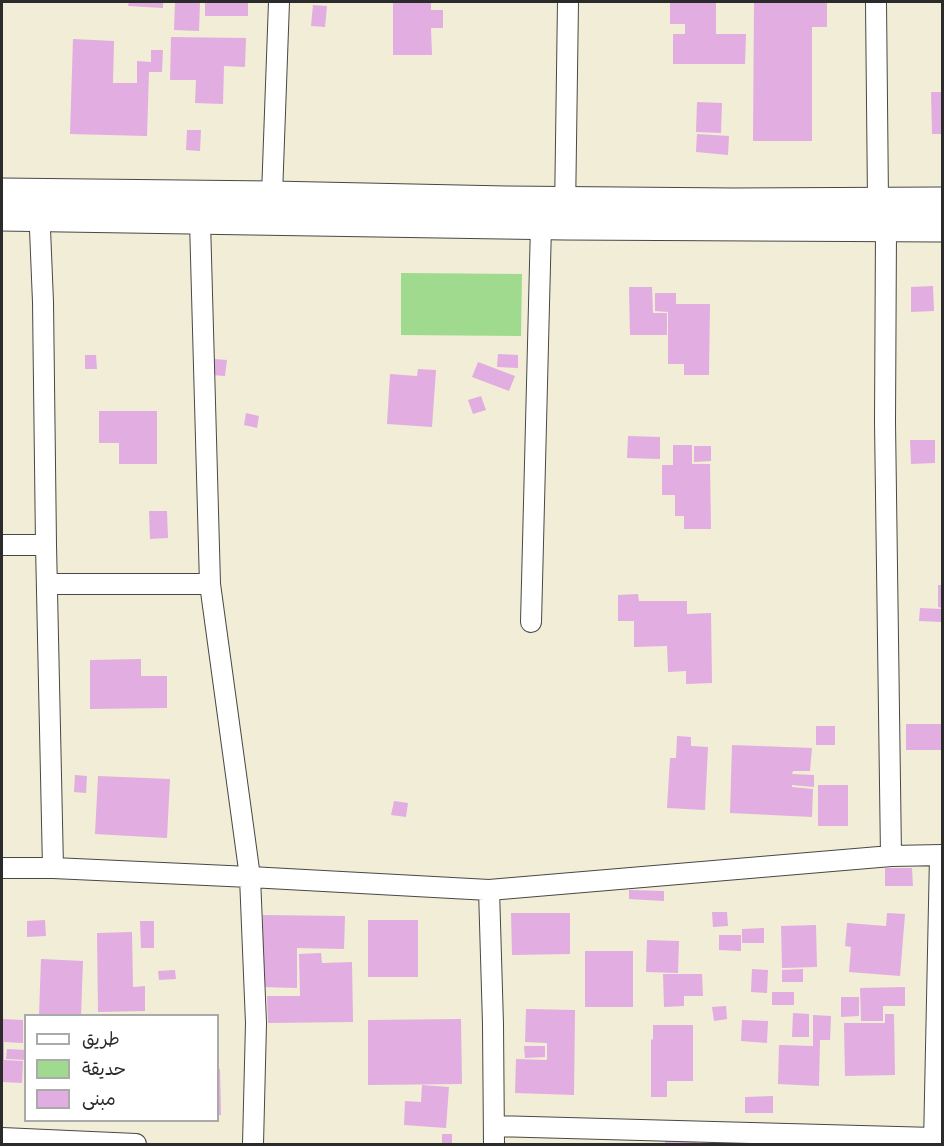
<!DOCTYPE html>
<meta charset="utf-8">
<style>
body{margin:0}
#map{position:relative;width:944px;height:1146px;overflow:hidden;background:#f1edd7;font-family:"Playpen Sans","Playpen Sans Arabic",sans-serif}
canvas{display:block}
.frame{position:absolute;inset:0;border:3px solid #2b2b2b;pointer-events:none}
.legend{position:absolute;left:24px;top:1014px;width:195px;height:108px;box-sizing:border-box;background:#fff;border:2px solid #aaa;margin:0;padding:8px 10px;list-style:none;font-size:18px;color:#2b2b2b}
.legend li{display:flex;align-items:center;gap:12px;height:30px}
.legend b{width:30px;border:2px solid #aaa}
</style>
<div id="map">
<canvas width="944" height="1146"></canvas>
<div class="frame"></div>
<ul class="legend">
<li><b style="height:8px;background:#fff"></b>طريق</li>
<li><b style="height:16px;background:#9fda8e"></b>حديقة</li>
<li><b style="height:16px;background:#e2ade0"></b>مبنى</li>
</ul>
</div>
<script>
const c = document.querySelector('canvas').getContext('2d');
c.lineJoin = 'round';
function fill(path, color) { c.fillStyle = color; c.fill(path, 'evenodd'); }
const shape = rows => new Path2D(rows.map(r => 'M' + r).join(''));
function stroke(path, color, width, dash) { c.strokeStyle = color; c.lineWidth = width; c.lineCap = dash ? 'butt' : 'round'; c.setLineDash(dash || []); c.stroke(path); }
const green = shape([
 [401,273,522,274,521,336,401,335]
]);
const building = shape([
 [129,2,163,2,163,8,128,6],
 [175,2,200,2,199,31,174,30],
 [205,2,248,2,248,16,205,16],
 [393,2,431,2,431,10,443,10,443,28,431,28,432,55,393,55],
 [670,2,716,2,716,34,746,34,745,64,673,64,673,34,685,34,685,24,670,24],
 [754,2,827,2,827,27,812,27,812,141,753,141],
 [313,5,327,6,325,27,311,26],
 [171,37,246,38,245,67,224,66,223,104,195,103,196,80,170,80],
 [73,39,114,41,113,83,137,83,137,61,151,62,151,50,163,50,162,72,149,72,147,136,70,134],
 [931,92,942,92,942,134,932,134],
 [697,102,722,103,721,133,696,132],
 [187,130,201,130,200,151,186,150],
 [697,134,729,136,728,155,696,152],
 [933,286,934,311,911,312,911,287],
 [629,287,652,287,653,313,667,313,667,335,630,335],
 [655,293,676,293,676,304,710,304,709,375,684,375,684,364,668,364,668,312,655,311],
 [498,354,518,355,518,368,497,367],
 [85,355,96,355,97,369,85,369],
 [214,359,227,360,225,376,212,375],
 [478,362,515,376,509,391,472,377],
 [418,369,436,370,432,427,387,424,390,374,417,376],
 [481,396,486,410,473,414,468,400],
 [99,411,157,411,157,464,119,464,119,443,99,443],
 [246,413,259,416,257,428,244,425],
 [628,436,660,437,660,459,627,458],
 [910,440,935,440,935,463,911,464],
 [673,445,692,445,692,464,710,464,711,529,684,529,684,516,675,516,675,495,662,495,662,465,673,465],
 [694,446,711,446,711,461,694,462],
 [149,511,167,511,168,538,150,539],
 [938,585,942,585,942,608,938,607],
 [638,594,639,601,687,601,687,614,711,613,712,683,686,684,686,671,668,672,667,646,634,647,634,621,618,621,618,595],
 [920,608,942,609,942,622,919,621],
 [141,659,141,676,167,676,167,708,90,709,90,660],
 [906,724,942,724,942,750,906,750],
 [816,726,835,726,835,745,816,745],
 [677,736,691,737,691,746,708,747,705,810,667,808,670,758,676,758],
 [732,745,812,748,810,771,793,771,792,774,814,775,814,787,792,785,792,787,813,789,812,817,730,813],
 [75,775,87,776,86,793,74,792],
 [98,776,170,779,167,838,95,834],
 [818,785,848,785,848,826,818,826],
 [394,801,408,803,406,817,391,815],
 [885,868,912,868,913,886,885,886],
 [629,890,664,891,664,901,629,899],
 [712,912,727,912,728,926,713,927],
 [511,913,570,913,570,954,512,955],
 [887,913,905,914,900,976,849,972,851,947,845,946,847,923,886,926],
 [263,915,345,916,344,949,297,948,297,988,262,987],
 [45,920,46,936,27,937,27,921],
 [368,920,418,920,418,977,368,977],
 [140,921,154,921,154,948,141,948],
 [816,925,817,967,782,968,781,926],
 [764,928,764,943,742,943,742,929],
 [132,932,133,987,145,986,145,1011,98,1012,97,933],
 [719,935,741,935,741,951,719,950],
 [647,940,679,941,678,973,646,972],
 [585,951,633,951,633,1007,585,1007],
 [321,953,322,963,352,962,353,1022,268,1023,267,996,300,996,299,954],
 [41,959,83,961,81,1016,39,1015],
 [752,969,768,970,767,993,751,992],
 [803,969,803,982,782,982,782,970],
 [175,970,176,979,159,980,158,971],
 [663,974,702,974,703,996,684,996,684,1006,664,1007],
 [905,987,905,1006,883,1006,883,1021,861,1021,860,988],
 [772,992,794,992,794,1005,772,1005],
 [841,997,859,997,859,1016,841,1017],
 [726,1006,727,1019,714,1021,712,1007],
 [526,1009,575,1010,574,1095,515,1093,516,1059,547,1060,547,1043,525,1042],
 [793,1013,809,1014,809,1037,792,1037],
 [885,1014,894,1014,895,1075,845,1076,844,1023,885,1023],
 [813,1015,831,1016,830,1040,820,1040,819,1086,778,1084,779,1045,813,1046],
 [2,1019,23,1020,23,1043,4,1042,4,1060,23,1061,22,1083,2,1082],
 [461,1019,462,1084,368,1085,368,1020],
 [742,1020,768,1021,767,1043,741,1041],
 [653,1025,693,1025,693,1081,667,1081,667,1097,651,1097,651,1039,653,1040],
 [524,1046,545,1046,545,1057,525,1058],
 [7,1049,26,1050,26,1060,6,1059],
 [218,1069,220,1069,221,1115,218,1115],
 [422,1085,449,1087,446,1128,404,1125,405,1101,421,1102],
 [773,1096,773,1113,745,1113,745,1097],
 [442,1134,452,1134,452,1144,442,1144],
 [665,1138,697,1138,697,1144,665,1144]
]);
const street = shape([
 [876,2,878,201],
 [272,195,279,2],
 [39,205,43,302,46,545,53,868],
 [565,212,568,2],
 [200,221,210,584,250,877,256,1023,253,1144],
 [886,228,885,422,891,856],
 [2,545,46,545],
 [47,584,210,584],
 [531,622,541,225],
 [2,868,53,868,250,877,489,890,891,856,942,855],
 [489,890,493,1024,494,1144],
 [494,1126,934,1138],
 [2,1138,136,1144],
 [934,1144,940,856]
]);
const secondary = shape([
 [2,192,272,195,506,200,734,202,942,201],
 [2,217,565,226,942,228]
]);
fill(green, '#9fda8e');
fill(building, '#e2ade0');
stroke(street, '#494845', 22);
stroke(secondary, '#494845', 29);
stroke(street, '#fff', 20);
stroke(secondary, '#fff', 27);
</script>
